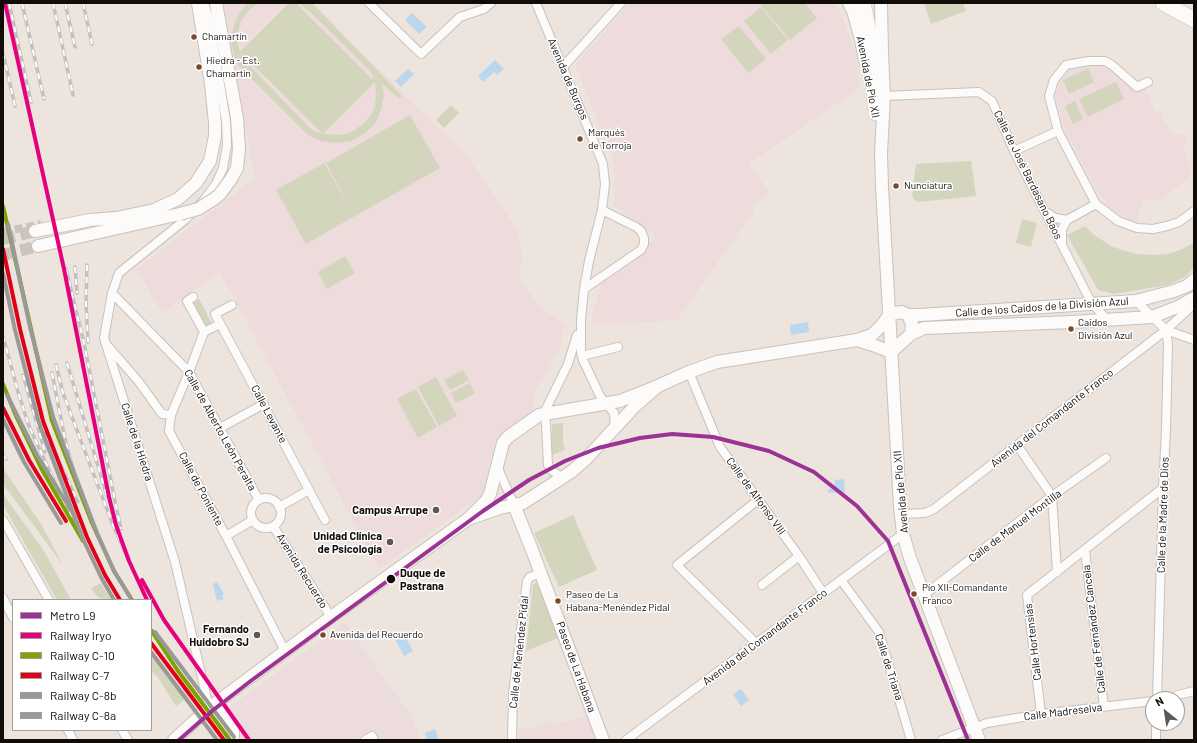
<!DOCTYPE html>
<meta charset="utf-8">
<style>
body{margin:0}
#map{position:relative;width:1197px;height:743px;overflow:hidden;background:#ece4dd;font-family:Barlow,sans-serif}
canvas{display:block}
.frame{position:absolute;inset:0;border:4px solid #110c08;pointer-events:none}
.legend{position:absolute;left:12px;top:599px;width:140px;height:132px;box-sizing:border-box;background:#fff;border:1px solid #a09e9c;margin:0;padding:5px 7px;list-style:none;font-size:12px;color:#110c08}
.legend li{display:flex;align-items:center;gap:8px;height:20px}
.legend b{width:20px;border:1px solid #a09e9c}
.north{position:absolute;left:1145px;top:691px;width:40px;height:40px;box-sizing:border-box;background:#fff;border:1px solid #a09e9c;border-radius:50%;rotate:330deg;font-size:11px;font-weight:700;line-height:16px;text-align:center;color:#110c08}
.north::after{content:'';display:block;margin:auto;width:14px;height:18px;background:#5e5853;clip-path:polygon(50% 0,100% 100%,50% 72%,0 100%)}
</style>
<div id="map">
<canvas width="1197" height="743"></canvas>
<div class="frame"></div>
<ul class="legend">
<li><b style="height:5px;background:#9c3293"></b>Metro L9</li>
<li><b style="height:5px;background:#e5007d"></b>Railway Iryo</li>
<li><b style="height:5px;background:#7ca301"></b>Railway C-10</li>
<li><b style="height:5px;background:#de0118"></b>Railway C-7</li>
<li><b style="height:5px;background:#999998"></b>Railway C-8b</li>
<li><b style="height:5px;background:#999998"></b>Railway C-8a</li>
</ul>
<div class="north">N</div>
</div>
<script>
const c = document.querySelector('canvas').getContext('2d');
c.lineJoin = 'round';
function fill(path, color) { c.fillStyle = color; c.fill(path, 'evenodd'); }
const shape = rows => new Path2D(rows.map(r => 'M' + r).join(''));
function stroke(path, color, width, dash) { c.strokeStyle = color; c.lineWidth = width; c.lineCap = dash ? 'butt' : 'round'; c.setLineDash(dash || []); c.stroke(path); }
function drawText(font, color, halo, rows, align = 'center') {
  c.font = font + ' Barlow,sans-serif'; c.lineWidth = 3; c.setLineDash([]); c.textBaseline = 'middle'; c.strokeStyle = halo; c.fillStyle = color; for (const [text, x, y, turn = 0] of rows) {
    c.save(); c.translate(x, y); c.rotate((+turn || 0) * Math.PI / 180); c.textAlign = isNaN(turn) ? turn : align; if (halo) c.strokeText(text, 0, 0); c.fillText(text, 0, 0); c.restore();
  }
}
const industrial = shape([
 [345,622,381,675,411,715,421,739,419,740,378,740,367,736,364,734,356,740,241,740,238,731,240,728,229,711,231,706]
]);
const education = shape([
 [223,3,312,3,468,157,518,230,523,264,519,265,520,279,539,306,564,324,559,351,533,395,533,410,496,439,482,495,379,569,220,272,162,313,137,269,255,178],
 [630,3,836,3,848,32,856,58,859,88,749,164,770,193,753,204,754,211,677,320,605,325,591,322,602,281,640,256,655,235,614,205,615,181,612,155,575,65],
 [1099,66,1110,69,1120,77,1134,91,1144,87,1155,112,1160,111,1166,125,1168,125,1173,134,1187,135,1184,146,1192,175,1169,194,1162,198,1148,201,1142,199,1137,222,1116,213,1110,208,1096,189,1063,126,1060,112,1056,99,1057,88,1060,80,1068,71,1080,67],
 [587,716,596,740,518,740,518,729,532,728,550,721,552,726]
]);
const green = shape([
 [248,3,258,3,248,11,241,21,239,28,237,41,242,58,309,127,316,132,322,133,240,52,289,3,296,3,374,81,371,72,307,9,299,3,312,3,402,96,399,99,382,83,384,96,381,110,375,124,364,134,351,141,336,143,321,141,308,135,239,66,234,56,232,45,232,33,235,22,240,12],
 [375,82,376,96,374,109,368,119,363,124,353,131,342,135,323,134],
 [759,3,805,3,817,18,790,40],
 [924,3,963,3,966,11,931,24],
 [761,7,788,40,771,54,744,21],
 [739,26,766,59,748,73,721,39],
 [1088,68,1094,82,1069,94,1063,80],
 [1116,82,1124,99,1088,117,1079,99],
 [1075,101,1083,119,1073,124,1065,106],
 [451,105,459,113,444,128,436,120],
 [410,115,440,168,355,216,326,163],
 [971,161,976,196,918,202,914,200,912,195,916,164],
 [324,163,355,216,306,244,276,190],
 [1022,219,1037,223,1031,247,1016,243],
 [1085,226,1094,235,1113,247,1136,254,1156,255,1168,254,1180,250,1194,243,1194,268,1185,277,1168,285,1114,294,1098,290,1067,235],
 [345,256,355,273,327,289,318,272],
 [199,299,212,324,206,327,192,304],
 [463,370,469,380,450,390,444,380],
 [436,377,457,416,439,426,418,387],
 [470,383,475,393,456,403,451,393],
 [416,389,437,427,418,438,397,399],
 [563,423,563,443,565,450,552,455,552,424],
 [3,468,41,524,63,565,3,484],
 [3,494,44,551,71,600,57,600,3,505],
 [573,515,597,570,559,587,534,533],
 [101,583,111,600,103,600,100,598,95,594,91,588],
 [536,583,538,585,558,638,526,651,533,584],
 [151,651,188,697,176,706,157,676,151,671]
]);
const water = shape([
 [412,13,427,27,419,34,405,20],
 [495,60,504,69,497,75,494,72,483,82,478,76],
 [408,69,414,74,401,87,395,81],
 [808,322,809,332,791,335,790,325],
 [844,479,845,492,828,493,828,489,835,488,834,480],
 [217,582,224,594,222,595,224,599,217,601,213,584],
 [404,635,413,651,404,656,395,639],
 [741,689,749,700,741,706,733,694],
 [435,729,439,740,427,740,425,733]
]);
const streetTunnel = shape([
 [3,232,41,224]
]);
const secondaryTunnel = shape([
 [3,239,35,231],
 [3,255,38,246]
]);
const street = shape([
 [204,3,209,18,226,121,227,145,223,168,216,184,204,200,186,219,119,273,112,293,104,338,175,562,209,708],
 [369,3,421,54,460,17,484,9,491,3],
 [536,3,603,164,605,184,602,210,589,261,584,289,581,320,581,352,583,360,600,396,614,413,615,427],
 [563,67,621,3],
 [1148,82,1137,87,1112,65,1105,61,1089,61,1066,65,1054,80,1049,96,1058,131,1096,204,1118,221,1137,228,1153,229,1167,226,1179,222,1194,211],
 [884,96,979,92,992,101,1014,151,1092,304,1107,319],
 [1014,151,1058,131],
 [1046,212,1055,218,1067,220],
 [1062,242,1062,229,1067,220,1096,204],
 [584,289,635,254,641,250,644,244,644,238,641,231,636,227,602,210],
 [112,293,189,372,259,500],
 [193,297,187,301,204,332],
 [1136,301,1166,330,1194,340],
 [232,305,215,314,325,520],
 [204,332,189,372,171,415,169,431,226,536,285,651],
 [204,332,220,324],
 [107,345,139,382,162,414,171,415],
 [582,356,618,347],
 [689,372,720,447,799,556,823,593],
 [220,428,264,404],
 [1017,445,1052,496],
 [497,466,514,505],
 [563,478,551,470,548,465,546,424,544,413,568,364,577,335],
 [1052,496,1057,572],
 '251 513a15 15 0 1 1 30 0a15 15 0 1 1-30 0Z',
 [279,507,309,490],
 [901,514,925,513,934,509,1166,330,1194,304],
 [3,520,49,600],
 [273,526,331,617],
 [226,536,253,520],
 [1085,550,1104,707],
 [841,580,879,632,911,740],
 [762,585,799,556],
 [924,595,1052,496,1106,458],
 [3,598,13,618],
 [756,643,677,565,759,499],
 [1178,695,1194,691],
 [1157,699,1163,488,1166,430,1168,344,1166,330],
 [216,703,235,731,235,736,233,740],
 [1041,714,1027,595,1163,488],
 [68,730,73,740],
 [122,730,128,740],
 [365,740,372,736,374,740],
 [512,740,513,694,527,581,530,577,541,573],
 [626,740,903,534],
 [942,740,987,723,1041,714,1153,701],
 [1156,740,1156,723]
]);
const secondary = shape([
 [216,3,237,118,239,149],
 [849,3,853,11,861,40,865,61],
 [881,3,882,53,884,96,881,153,882,187,900,506,903,534,910,558,979,740],
 [35,231,90,220,116,218,154,210,178,199,196,183,210,161,215,136,215,123,211,84,198,3],
 [38,246,180,214],
 [908,315,920,315,1136,301,1174,291,1187,286,1194,280],
 [857,340,873,345,891,352],
 [891,352,911,334,924,328,1072,322,1152,317,1180,306,1194,298],
 [514,505,532,550,603,740],
 [469,518,487,500,490,494,503,443,508,437,539,415,620,401,658,386,689,372,717,362,857,340,872,335,882,325,890,314,902,312,908,315,912,324,911,334],
 [174,740,209,708,331,617,468,519,500,508,523,503,571,472,586,459,635,406,658,386]
]);
const highway = shape([
 [863,3,868,27,876,113],
 [1163,3,1194,20]
]);
const rail = shape([
 [9,3,31,102],
 [22,3,44,99],
 [53,3,73,95],
 [65,3,75,47],
 [83,3,92,44],
 [3,53,15,106],
 [87,265,86,304,88,342],
 [75,267,77,293],
 [66,269,84,343,115,501,121,529],
 [3,336,18,392,29,426,65,505],
 [67,363,107,496],
 [56,365,63,393,81,441,113,525,129,561],
 [52,373,65,439,79,491],
 [23,375,45,452],
 [42,426,78,502],
 [3,455,6,459],
 [63,501,82,538]
]);
const secondaryBridge = shape([
 [180,214,198,209,214,199,220,194,231,179,237,168,239,149]
]);
const rail1 = shape([
 [5,3,64,269,109,497,116,525,129,561,147,600],
 [142,580,164,620,249,740]
]);
const rail2 = shape([
 [3,206,52,421,92,523,114,571,132,600],
 [3,384,16,416,41,468,83,541],
 [151,630,178,671,230,740]
]);
const rail3 = shape([
 [3,249,20,329,43,421,87,537,105,575,120,600],
 [3,408,29,460,66,521],
 [151,643,224,740]
]);
const rail4 = shape([
 [8,224,30,327,53,417,97,533,114,571,130,597],
 [7,395,37,455,74,515],
 [155,632,234,737]
]);
const rail5 = shape([
 [3,273,15,330,39,423,83,539,101,577,114,600],
 [3,419,24,462,61,523],
 [151,652,217,740]
]);
const metro1 = shape([
 [179,740,212,711,252,680,483,511,529,480,565,461,598,448,640,438,672,434,713,437,769,451,814,472,857,506,888,541,968,740]
]);
const markers = [
 [194,37,3.5,"#7a4b2a"],
 [199,67,3.5,"#7a4b2a"],
 [580,139,3.5,"#7a4b2a"],
 [896,186,3.5,"#7a4b2a"],
 [1071,329,3.5,"#7a4b2a"],
 [436,510,4,"#5e5853"],
 [390,542,4,"#5e5853"],
 [391,579,5,"#110c08"],
 [914,594,3.5,"#7a4b2a"],
 [558,601,3.5,"#7a4b2a"],
 [257,635,4,"#5e5853"],
 [323,635,3.5,"#7a4b2a"]
];
const busNames = [
 ["Chamartín",202,37],
 ["Hiedra - Est.",206,61],
 ["Chamartín",206,74],
 ["Marqués",588,133],
 ["de Torroja",588,146],
 ["Nunciatura",904,186],
 ["Caidos",1078,323],
 ["División Azul",1078,336],
 ["Pío XII-Comandante",922,588],
 ["Franco",922,601],
 ["Paseo de La",566,595],
 ["Habana-Menéndez Pidal",566,608],
 ["Avenida del Recuerdo",330,635]
];
const streetNames = [
 ["Avenida de Pío XII",868,77,79],
 ["Avenida de Burgos",568,79,67],
 ["Calle de José Bardasano Baos",1028,175,64],
 ["Calle de los Caídos de la División Azul",1042,307,-4],
 ["Calle Levante",269,414,62],
 ["Avenida del Comandante Franco",1052,418,-38],
 ["Calle de Alberto León Peralta",220,430,61],
 ["Calle de la Hiedra",137,442,72],
 ["Calle de Poniente",201,489,62],
 ["Avenida de Pío XII",901,492,-95],
 ["Calle de Alfonso VIII",756,496,54],
 ["Calle de la Madre de Dios",1163,515,-88],
 ["Calle de Manuel Montilla",1015,526,-37],
 ["Avenida Recuerdo",302,571,58],
 ["Calle de Fernández Cancela",1094,629,-97],
 ["Avenida del Comandante Franco",765,637,-37],
 ["Calle Hortensias",1033,642,-97],
 ["Calle de Menéndez Pidal",519,652,-84],
 ["Paseo de La Habana",576,667,70],
 ["Calle de Triana",889,667,72],
 ["Calle Madreselva",1063,712,-7]
];
const poiNames = [
 ["Campus Arrupe",428,510],
 ["Unidad Clínica",382,536],
 ["de Psicología",382,549],
 ["Fernando",249,629],
 ["Huidobro SJ",249,642]
];
const stopNames = [
 ["Duque de",400,573],
 ["Pastrana",400,586]
];
fill(industrial, '#eddcde');
fill(education, '#eedcdd');
fill(green, '#d3d5bd');
fill(water, '#bbd7ee');
stroke(streetTunnel, '#cbc4bd', 8, [8, 4]);
stroke(secondaryTunnel, '#cbc4bd', 12, [12, 6]);
stroke(street, '#c8c2bc', 10);
stroke(secondary, '#c8c2bc', 14);
stroke(highway, '#c8c2bc', 16);
stroke(street, '#fcfbfa', 8);
stroke(secondary, '#fcfbfa', 12);
stroke(highway, '#fcfbfa', 15);
stroke(rail, '#c3c1bf', 3.5);
stroke(rail, '#fff', 2, [6]);
stroke(secondaryBridge, '#c8c2bc', 14, []);
stroke(secondaryBridge, '#fcfbfa', 12);
stroke(rail1, '#e5007d', 4);
stroke(rail2, '#7ca301', 4);
stroke(rail3, '#de0118', 4);
stroke(rail4, '#999998', 4);
stroke(rail5, '#999998', 4);
stroke(metro1, '#9c3293', 4);
for (const [x, y, r, color] of markers) { const dot = new Path2D(); dot.arc(x, y, r, 0, 2 * Math.PI); c.fillStyle = color; c.fill(dot); stroke(dot, '#fff', 1.5); }
drawText('10px', '#110c08', '#fff', busNames, 'left');
drawText('11px', '#110c08', '#fff', streetNames);
drawText('bold 11px', '#110c08', '#fff', poiNames, 'right');
drawText('bold 11px', '#110c08', '#fff', stopNames, 'left');
</script>
